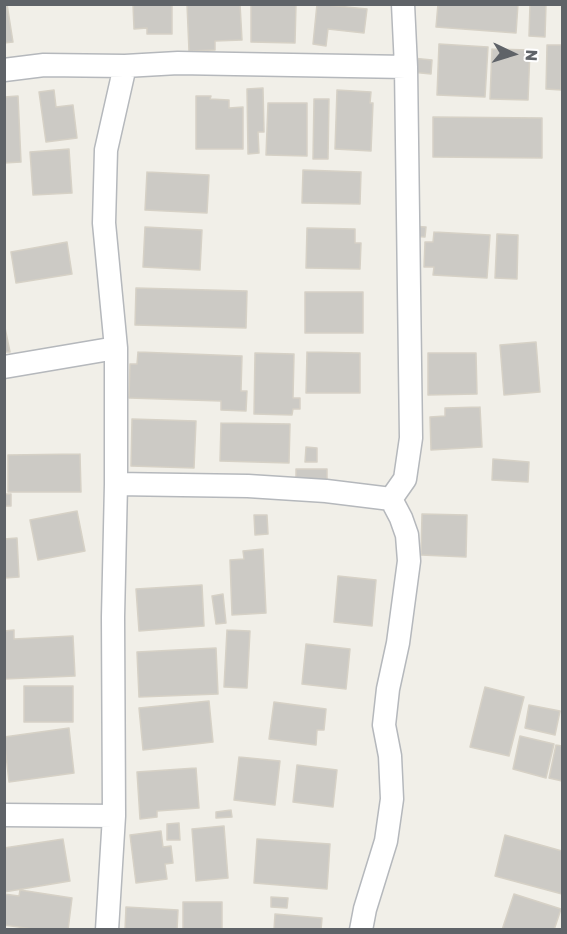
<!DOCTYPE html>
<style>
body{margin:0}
#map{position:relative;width:567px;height:934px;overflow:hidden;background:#f1efe8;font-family:Rubik,sans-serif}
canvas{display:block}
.frame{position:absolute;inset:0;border:6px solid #5f6368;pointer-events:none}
.north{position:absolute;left:483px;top:24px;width:60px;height:60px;-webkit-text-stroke:4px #fff;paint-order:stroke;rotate:94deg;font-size:16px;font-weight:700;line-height:24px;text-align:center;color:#5f6368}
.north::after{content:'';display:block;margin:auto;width:21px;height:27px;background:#5f6368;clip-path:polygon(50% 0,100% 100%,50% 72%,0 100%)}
</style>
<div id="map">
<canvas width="567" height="934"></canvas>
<div class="frame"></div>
<div class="north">N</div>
</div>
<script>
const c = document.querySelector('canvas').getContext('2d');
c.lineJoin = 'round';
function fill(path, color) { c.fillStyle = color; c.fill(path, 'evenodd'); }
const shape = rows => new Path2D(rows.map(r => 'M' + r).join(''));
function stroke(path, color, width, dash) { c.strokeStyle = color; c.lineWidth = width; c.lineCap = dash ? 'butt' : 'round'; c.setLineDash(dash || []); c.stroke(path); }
const building = shape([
 [4,4,7,4,13,42,4,43,4,4],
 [133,4,172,4,172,34,147,34,147,28,134,29,133,4],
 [187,4,240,4,242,40,215,41,215,50,189,51,187,4],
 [251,4,296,4,295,43,251,42,251,4],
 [317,4,367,9,364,33,328,29,326,46,313,44,317,4],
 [438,4,518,4,516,33,436,27,438,4],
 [530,4,546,4,545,37,529,36,530,4],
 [439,44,488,47,485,97,437,95,439,44],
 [547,45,562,45,561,90,546,89,547,45],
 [492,49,530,50,528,100,490,99,492,49],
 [412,58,432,60,431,74,411,72,412,58],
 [263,88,264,132,258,132,259,153,248,154,247,89,263,88],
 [54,90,56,107,73,105,77,138,46,142,39,92,54,90],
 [337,90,371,92,370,103,373,103,371,151,335,149,337,90],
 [18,96,21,162,4,163,4,97,18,96],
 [196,96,211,96,210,99,229,100,229,108,243,107,243,149,196,149,196,96],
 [314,99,329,99,328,159,313,159,314,99],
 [268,103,307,103,307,156,266,155,268,103],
 [433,117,542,118,542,158,433,157,433,117],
 [69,149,72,193,33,195,30,152,69,149],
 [303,170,361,172,360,204,302,203,303,170],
 [147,172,209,175,207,213,145,210,147,172],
 [411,226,426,227,425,237,410,236,411,226],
 [145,227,202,230,200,270,143,267,145,227],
 [307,228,355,229,355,243,361,243,360,269,306,268,307,228],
 [434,232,490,235,487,278,433,275,434,267,424,267,425,242,433,242,434,232],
 [497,234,518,235,517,279,495,278,497,234],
 [67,242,72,274,16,283,11,252,67,242],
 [136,288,247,291,246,328,135,325,136,288],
 [305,292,363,292,363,333,305,333,305,292],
 [4,323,10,352,4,352,4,323],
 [536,342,540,392,504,395,500,345,536,342],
 [138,352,242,356,241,391,247,391,246,411,221,410,221,401,129,398,130,364,137,364,138,352],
 [307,352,360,353,360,393,306,393,307,352],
 [255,353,294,354,293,398,300,398,300,409,293,409,292,415,254,414,255,353],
 [428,353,476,353,477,394,428,395,428,353],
 [480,407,482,447,431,450,430,417,445,416,445,408,480,407],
 [132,419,196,421,194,468,131,466,132,419],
 [221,423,290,424,289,463,220,461,221,423],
 [306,447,317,448,317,462,305,462,306,447],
 [80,454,81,492,8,492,8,455,80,454],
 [493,459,529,462,528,482,492,480,493,459],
 [296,469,327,469,327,482,296,481,296,469],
 [4,494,11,494,11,506,4,506,4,494],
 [77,511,85,551,38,560,30,520,77,511],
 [422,514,467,515,466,557,421,555,422,514],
 [254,515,267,515,268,534,255,535,254,515],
 [17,538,19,577,4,578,4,539,17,538],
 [263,549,266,613,232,615,230,560,244,559,243,551,263,549],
 [338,576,376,580,372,626,334,622,338,576],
 [202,585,204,626,139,631,136,589,202,585],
 [223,594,226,623,216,624,212,596,223,594],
 [14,630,14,639,73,636,75,676,4,679,4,631,14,630],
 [227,630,250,631,247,688,224,687,227,630],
 [306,644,350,649,346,689,302,684,306,644],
 [216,648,218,694,139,697,137,652,216,648],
 [24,686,73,686,73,722,24,722,24,686],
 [485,687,524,697,509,756,470,747,485,687],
 [209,701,213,742,143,750,139,708,209,701],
 [274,702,326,709,324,730,317,730,316,745,269,739,274,702],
 [529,705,560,711,555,735,525,728,529,705],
 [69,728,74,773,9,782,4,737,69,728],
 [520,736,554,744,546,778,513,769,520,736],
 [556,745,562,746,562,781,549,778,556,745],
 [239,757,280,761,275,805,234,800,239,757],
 [297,765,337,770,333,807,293,802,297,765],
 [196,768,199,808,157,811,157,817,140,819,137,772,196,768],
 [231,810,232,817,216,818,216,812,231,810],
 [179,823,180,840,167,840,167,824,179,823],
 [224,826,228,878,196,881,192,829,224,826],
 [161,831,163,847,171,846,173,863,165,864,167,879,136,883,130,835,161,831],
 [505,835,562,851,562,894,495,876,505,835],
 [63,839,70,881,4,892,4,848,63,839],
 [257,839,330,844,327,889,254,883,257,839],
 [20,890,72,898,68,930,40,930,4,925,4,894,19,896,20,890],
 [514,894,561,909,554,930,502,930,514,894],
 [271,897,288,898,287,908,271,907,271,897],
 [183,902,222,902,222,930,183,930,183,902],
 [126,907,178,910,177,930,125,930,126,907],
 [275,914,322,918,321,930,274,930,275,914]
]);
const minor = shape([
 [4,70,44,65,125,66,178,63,406,67],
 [4,367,116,348],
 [116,484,116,348,104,223,106,150,125,66],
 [4,815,114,816],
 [107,930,114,816,113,617,116,484,248,486,326,491,391,499,405,479,411,438,406,67,403,4],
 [361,930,365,909,386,841,392,799,390,756,384,725,388,689,398,643,409,561,407,535,401,518,391,499]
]);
fill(building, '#cccac5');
stroke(building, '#d6d1c6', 1.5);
stroke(minor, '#b5b8bc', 25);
stroke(minor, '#fff', 22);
</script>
